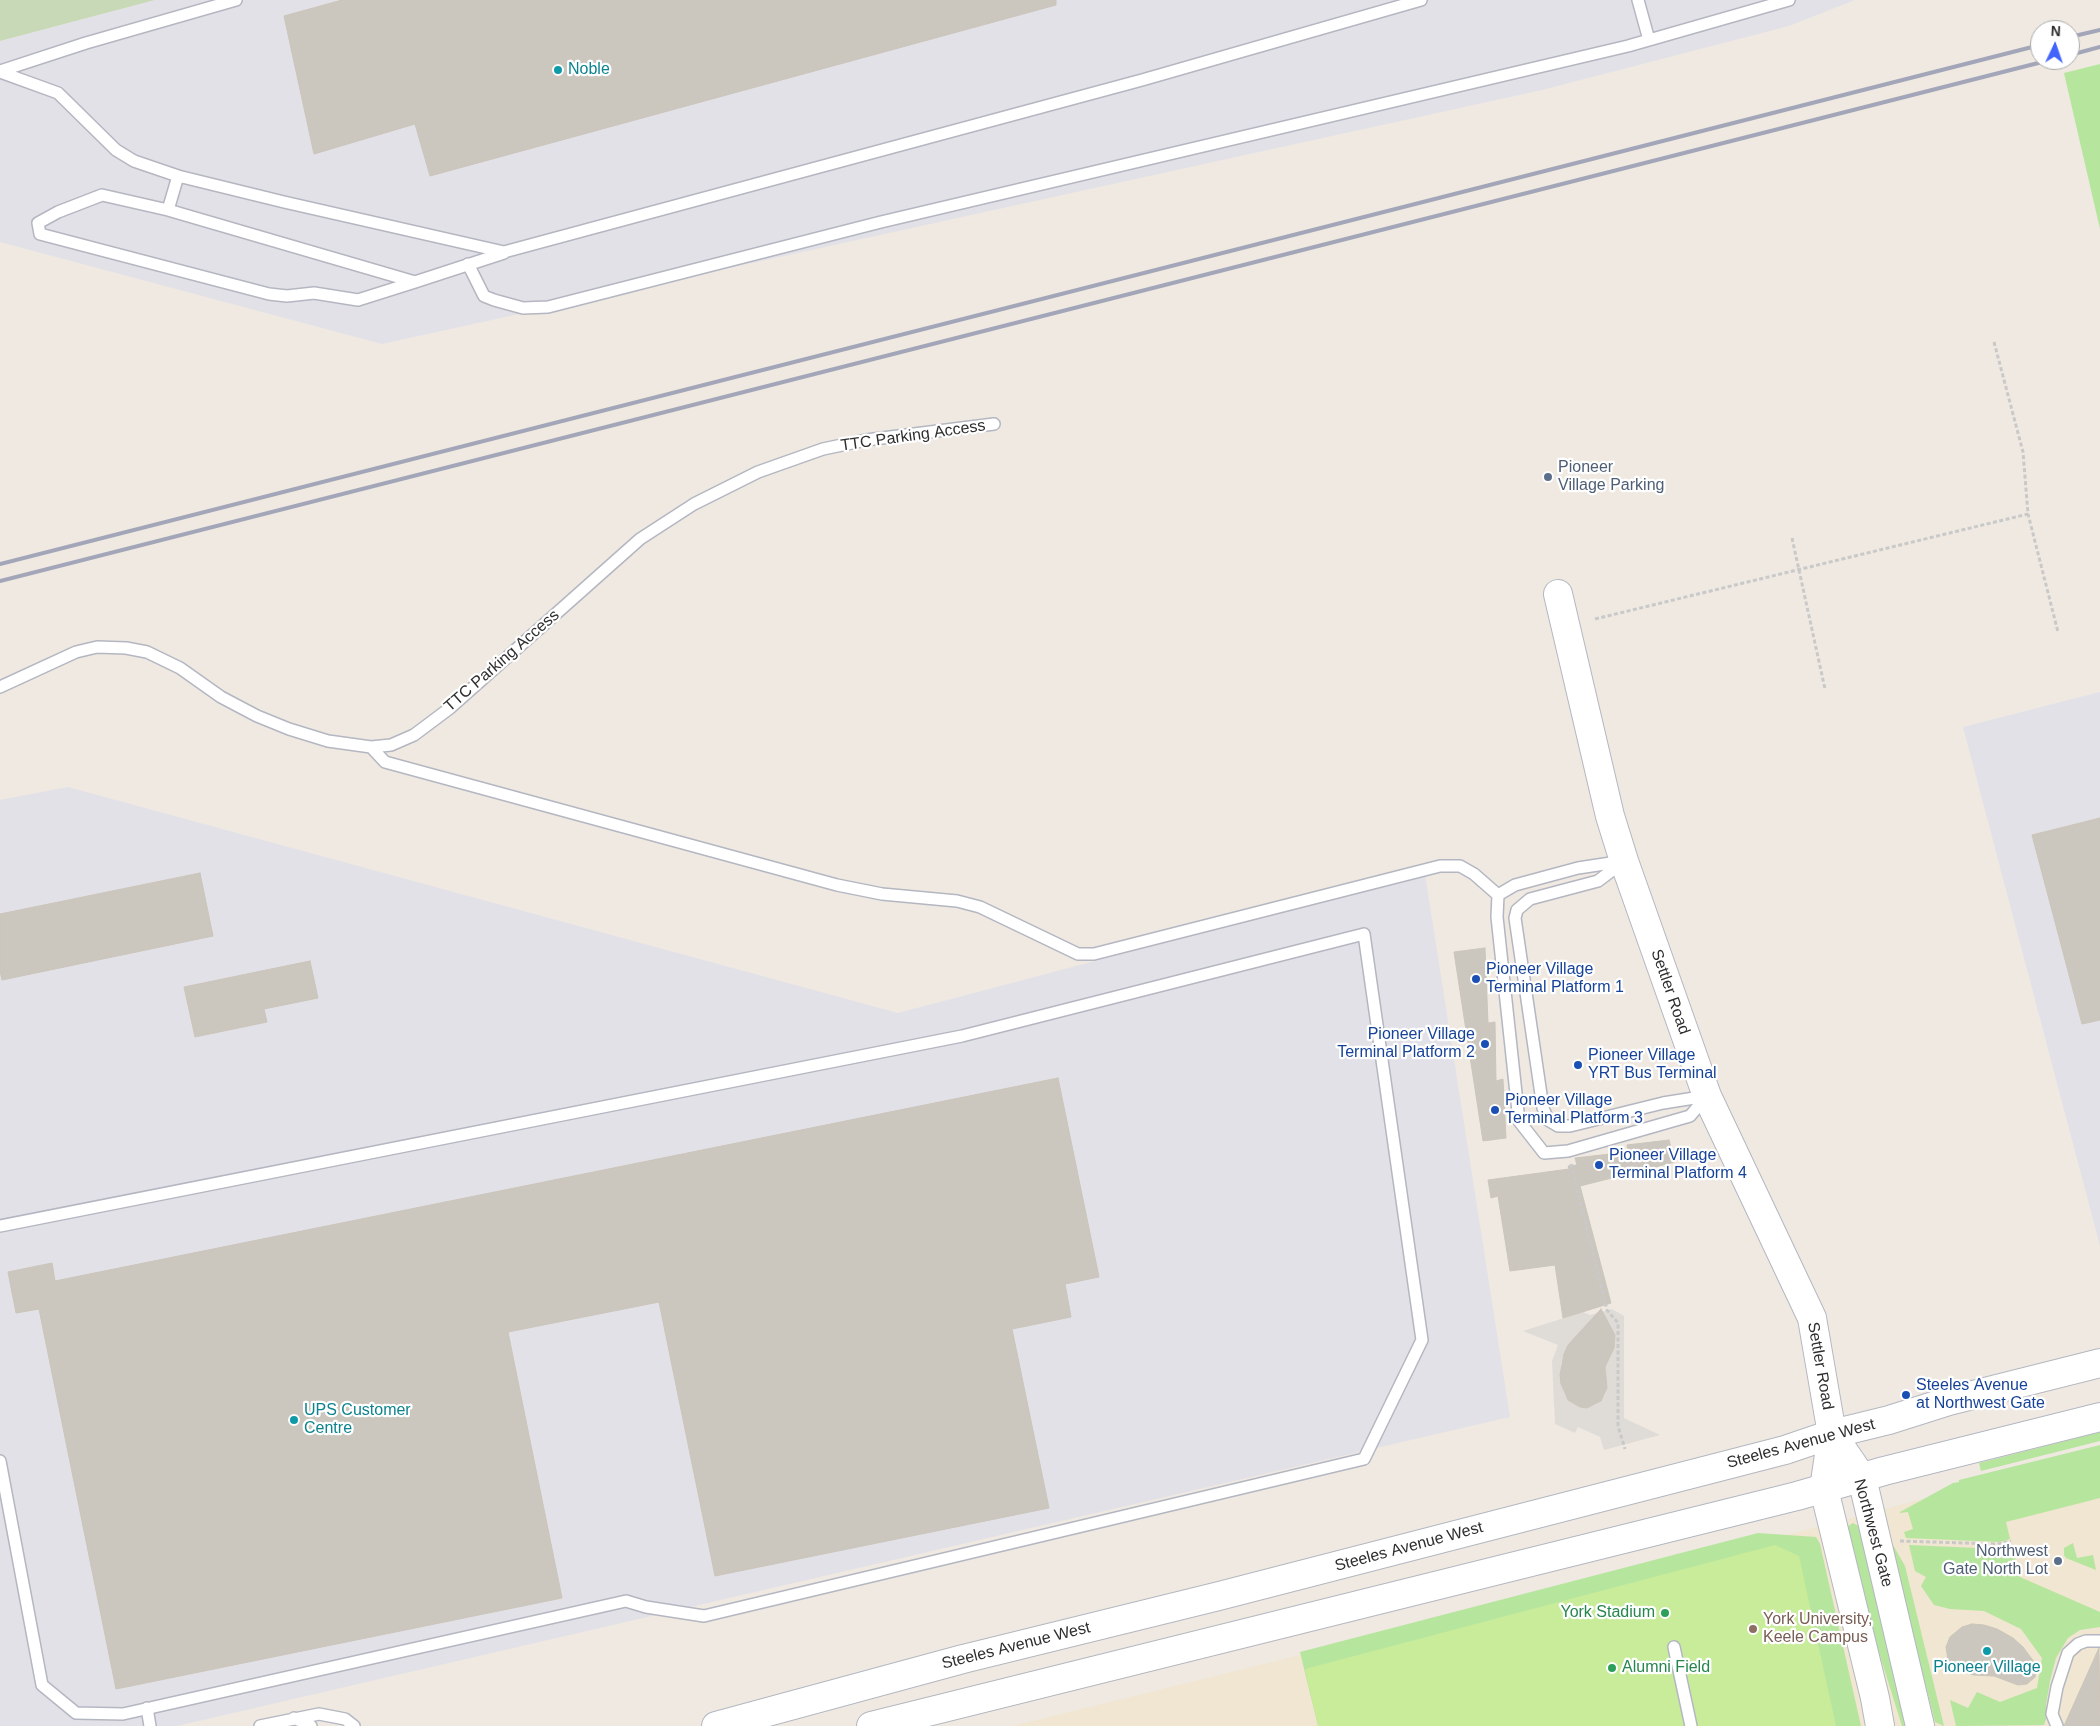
<!DOCTYPE html>
<style>
body{margin:0}
#map{position:relative;width:2100px;height:1726px;overflow:hidden;background:#efe9e1;font-family:Arial,sans-serif}
canvas{display:block}
.north{position:absolute;left:2030px;top:20px;width:50px;height:50px;box-sizing:border-box;background:#fff;border:1px solid #ababab;border-radius:50%;rotate:3deg;font-size:14px;font-weight:700;line-height:20px;text-align:center;color:#2e2e2e}
.north::after{content:'';display:block;margin:auto;width:18px;height:22px;background:#4264fb;clip-path:polygon(50% 0,100% 100%,50% 72%,0 100%)}
</style>
<div id="map">
<canvas width="2100" height="1726"></canvas>
<div class="north">N</div>
</div>
<script>
const c = document.querySelector('canvas').getContext('2d');
c.lineJoin = 'round';
function fill(path, color) { c.fillStyle = color; c.fill(path, 'evenodd'); }
const shape = rows => new Path2D(rows.map(r => 'M' + r).join(''));
function stroke(path, color, width, dash) { c.strokeStyle = color; c.lineWidth = width; c.lineCap = dash ? 'butt' : 'round'; c.setLineDash(dash || []); c.stroke(path); }
function drawText(font, color, halo, rows, align = 'center') {
  c.font = font + ' Arial,sans-serif'; c.lineWidth = 4.5; c.setLineDash([]); c.textBaseline = 'middle'; c.strokeStyle = halo; c.fillStyle = color; for (const [text, x, y, turn = 0] of rows) {
    c.save(); c.translate(x, y); c.rotate((+turn || 0) * Math.PI / 180); c.textAlign = isNaN(turn) ? turn : align; if (halo) c.strokeText(text, 0, 0); c.fillText(text, 0, 0); c.restore();
  }
}
const industrial = shape([
 [155,0,1855,0,1789,26,1542,90,382,344,0,242,0,41],
 [2100,692,2100,1246,1963,727],
 [68,787,898,1013,1425,874,1510,1417,177,1726,0,1726,0,800]
]);
const education = shape([
 [2100,1452,2100,1726,1013,1726,1798,1532]
]);
const green = shape([
 [2100,64,2100,229,2064,73],
 [2100,1432,2100,1441,1981,1471,1979,1463],
 [2100,1445,2100,1498,2006,1522,2010,1539,2000,1542,1906,1538,1904,1532,1913,1529,1908,1512,1900,1513,1900,1512,1953,1483,1959,1482,1959,1480],
 [1853,1523,1860,1527,1910,1726,1902,1726,1857,1582,1845,1528],
 [1758,1533,1816,1537,1820,1544,1861,1726,1318,1726,1300,1652],
 [2073,1543,2077,1558,2093,1555,2096,1570,2066,1558,2064,1555,2064,1548],
 [1893,1545,1905,1566,1944,1726,1935,1722,1890,1546],
 [1909,1545,2000,1549,2012,1546,2020,1577,2100,1612,2100,1627,2080,1630,2068,1638,2056,1658,2050,1681,2046,1705,2046,1719,2044,1725,1956,1726,1950,1700,1968,1708,1977,1692,2000,1702,2037,1688,2042,1658,2021,1629,1984,1611,1950,1609,1934,1605,1921,1586,1926,1577,1915,1571]
]);
const cemetery = shape([
 [0,0,155,0,0,41]
]);
const pitch = shape([
 [1775,1545,1799,1556,1836,1726,1318,1726,1305,1669]
]);
const plaza = shape([
 [1612,1309,1624,1316,1624,1418,1660,1435,1604,1450,1600,1437,1578,1427,1575,1433,1555,1424,1552,1361,1558,1345,1523,1331,1583,1312,1590,1315],
 [1595,1322,1608,1322,1615,1335,1615,1344,1605,1367,1607,1388,1605,1394,1601,1401,1595,1405,1587,1408,1580,1407,1568,1400,1564,1393,1561,1384,1561,1364,1568,1345]
]);
const building = shape([
 [342,0,1056,0,1056,5,430,176,415,124,314,154,284,16,342,0],
 [2100,818,2100,1020,2082,1024,2032,835,2100,818],
 [200,873,213,936,2,980,0,971,0,914,200,873],
 [1485,948,1488,1023,1495,1022,1496,1081,1503,1079,1506,1138,1483,1141,1454,952,1485,948],
 [310,961,318,998,264,1009,267,1022,195,1037,184,987,310,961],
 [1058,1078,1099,1277,1065,1284,1071,1317,1012,1329,1049,1508,715,1576,659,1302,508,1332,562,1598,116,1689,39,1309,16,1313,8,1272,52,1263,55,1281,1058,1078],
 [1669,1140,1675,1162,1580,1186,1611,1303,1563,1318,1555,1265,1510,1271,1498,1196,1491,1198,1488,1180,1569,1169,1568,1166,1577,1165,1575,1158,1628,1152,1627,1145,1669,1140],
 [1601,1309,1615,1335,1614,1348,1605,1367,1607,1388,1601,1401,1587,1408,1580,1407,1568,1400,1561,1384,1560,1375,1564,1354,1568,1345,1601,1309],
 [1972,1624,1984,1625,1997,1629,2013,1638,2023,1647,2037,1666,2035,1677,2027,1684,2018,1685,1994,1676,1974,1675,1963,1672,1956,1666,1952,1666,1948,1660,1946,1647,1950,1637,1962,1627,1972,1624],
 [2099,1648,2100,1726,2064,1726,2099,1648]
]);
const path = shape([
 [1994,342,2023,452,2028,514,2058,632],
 [1792,538,1825,689],
 [1595,619,2028,514],
 [1571,1164,1607,1310,1618,1323,1618,1426,1625,1449],
 [1900,1541,1998,1544,2011,1541]
]);
const lane = shape([
 [1638,0,1649,40],
 [0,71,86,43,236,0],
 [0,72,58,93,116,150,134,161,178,176,284,202,504,252,1142,80,1421,0],
 [168,210,178,176],
 [468,264,484,296,494,300,523,308,548,307,881,222,1628,46,1789,0],
 [415,282,168,210,102,195,58,212,38,223,40,234,269,294,287,296,314,293,358,300,415,282,504,253],
 [0,687,76,652,97,647,126,648,147,652,180,668,221,697,257,716,289,729,328,741,371,747,391,745,414,735,450,708,640,539,694,504,758,472,823,449,866,440,994,424],
 [371,747,385,762,837,885,882,894,957,901,980,907,1078,954,1094,954,1440,866,1460,866,1474,874,1498,895],
 [1624,861,1578,868,1515,885,1498,895,1497,917,1519,1121,1544,1153,1568,1151,1690,1116,1707,1096],
 [1623,862,1598,881,1530,899,1517,910,1515,918,1543,1108,1548,1120,1558,1126,1570,1126,1663,1103,1707,1096],
 [0,1226,962,1036,1364,934,1422,1340,1364,1459,704,1616,646,1607,626,1601,123,1714,76,1713,42,1685,0,1461],
 [1674,1647,1691,1726],
 [147,1708,150,1726],
 [294,1718,311,1726],
 [260,1726,319,1714,345,1719,354,1726],
 [2057,1726,2052,1714,2057,1687,2068,1653,2078,1644,2086,1641,2100,1641]
]);
const secondary = shape([
 [1558,594,1610,816,1624,861,1707,1096,1812,1318,1832,1434,1824,1489,1875,1698,1880,1726],
 [1832,1434,1862,1478,1920,1726],
 [716,1726,963,1659,1219,1596,1785,1450,1832,1434,1889,1420,1949,1401,2100,1363],
 [871,1726,1797,1496,1884,1471,2100,1417]
]);
const rail = shape([
 [2070,37,2100,30],
 [2070,55,2100,47],
 [0,564,2040,45],
 [0,581,2050,60]
]);
const markers = [
 [558,70,5,"#0f9aa8"],
 [1548,477,5,"#5c6f8a"],
 [1476,979,5,"#1a4fb4"],
 [1485,1044,5,"#1a4fb4"],
 [1578,1065,5,"#1a4fb4"],
 [1495,1110,5,"#1a4fb4"],
 [1599,1165,5,"#1a4fb4"],
 [1906,1395,5,"#1a4fb4"],
 [294,1420,5,"#0f9aa8"],
 [2058,1561,5,"#5c6f8a"],
 [1665,1613,5,"#2e9e5b"],
 [1753,1629,5,"#8d6e63"],
 [1987,1651,5,"#0f9aa8"],
 [1612,1668,5,"#2e9e5b"]
];
const cultureNames = [
 ["Noble",568,70],
 ["UPS Customer",304,1411],
 ["Centre",304,1429],
 ["Pioneer Village",1987,1668,"center"]
];
const streetNames = [
 ["TTC Parking Access",913,436,-8],
 ["TTC Parking Access",502,661,-41],
 ["Settler Road",1670,992,71],
 ["Settler Road",1820,1366,80],
 ["Steeles Avenue West",1801,1444,-15],
 ["Northwest Gate",1873,1533,75],
 ["Steeles Avenue West",1409,1547,-15],
 ["Steeles Avenue West",1016,1646,-14]
];
const serviceNames = [
 ["Pioneer",1558,468],
 ["Village Parking",1558,486],
 ["Northwest",2048,1552,"right"],
 ["Gate North Lot",2048,1570,"right"]
];
const transitNames = [
 ["Pioneer Village",1486,970],
 ["Terminal Platform 1",1486,988],
 ["Pioneer Village",1475,1035,"right"],
 ["Terminal Platform 2",1475,1053,"right"],
 ["Pioneer Village",1588,1056],
 ["YRT Bus Terminal",1588,1074],
 ["Pioneer Village",1505,1101],
 ["Terminal Platform 3",1505,1119],
 ["Pioneer Village",1609,1156],
 ["Terminal Platform 4",1609,1174],
 ["Steeles Avenue",1916,1386],
 ["at Northwest Gate",1916,1404]
];
const leisureNames = [
 ["York Stadium",1655,1613],
 ["Alumni Field",1622,1668,"left"]
];
const educationNames = [
 ["York University,",1763,1620],
 ["Keele Campus",1763,1638]
];
fill(industrial, '#e3e1e8');
fill(education, '#f0e6d1');
fill(green, '#b6e59e');
fill(cemetery, '#c8d9b8');
fill(pitch, '#c9ec9a');
fill(plaza, '#dfdcd8');
fill(building, '#cbc7bf');
stroke(building, '#cbc5ba', 1);
stroke(lane, '#b4b7c1', 14);
stroke(secondary, '#b4b7c1', 30);
stroke(path, '#c9c9c9', 3, [4, 2.5]);
stroke(lane, '#fff', 11);
stroke(secondary, '#fff', 28);
stroke(rail, '#a3a6b8', 4);
for (const [x, y, r, color] of markers) { const dot = new Path2D(); dot.arc(x, y, r, 0, 2 * Math.PI); c.fillStyle = color; c.fill(dot); stroke(dot, '#fff', 2); }
drawText('16px', '#0d838f', '#fff', cultureNames, 'left');
drawText('16px', '#2e2e2e', '#fff', streetNames);
drawText('16px', '#4e5e75', '#fff', serviceNames, 'left');
drawText('16px', '#164399', '#fff', transitNames, 'left');
drawText('16px', '#27864d', '#fff', leisureNames, 'right');
drawText('16px', '#785e54', '#fff', educationNames, 'left');
</script>
